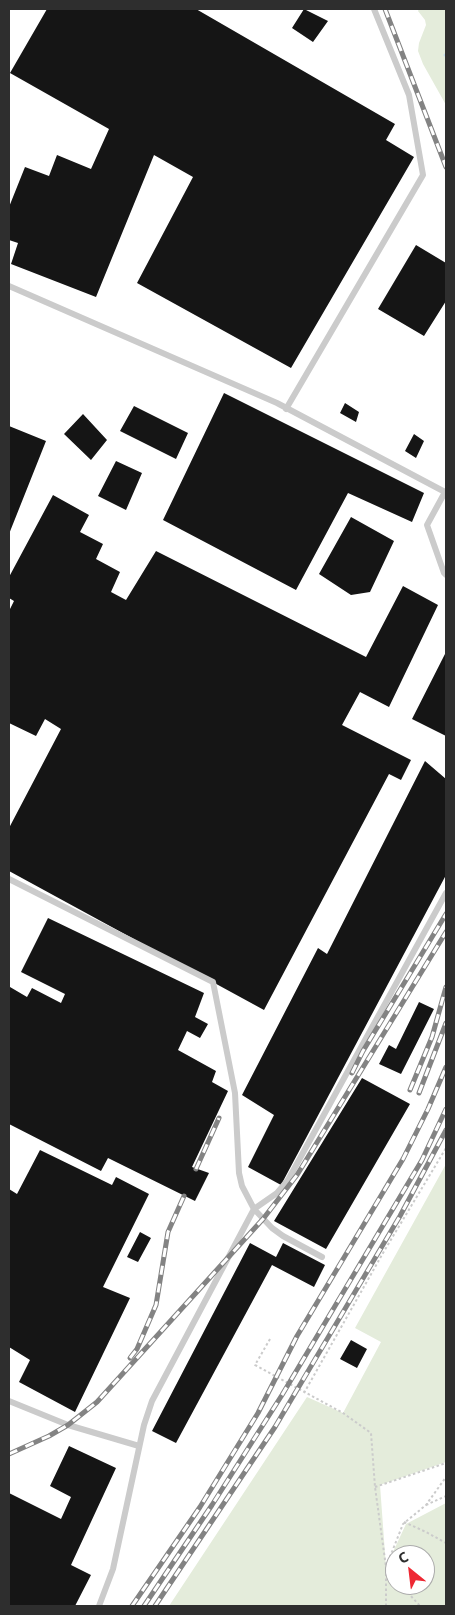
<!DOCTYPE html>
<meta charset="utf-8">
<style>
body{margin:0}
#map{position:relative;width:455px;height:1615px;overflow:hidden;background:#fff;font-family:"Noto Sans",sans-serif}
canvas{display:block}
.frame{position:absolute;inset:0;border:10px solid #2e2e2e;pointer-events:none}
.north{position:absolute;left:385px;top:1545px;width:50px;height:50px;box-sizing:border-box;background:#fff;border:1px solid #ababab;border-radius:50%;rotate:331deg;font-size:14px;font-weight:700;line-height:20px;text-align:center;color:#2e2e2e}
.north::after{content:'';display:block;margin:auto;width:18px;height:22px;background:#ee2833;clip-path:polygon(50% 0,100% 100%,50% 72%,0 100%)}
</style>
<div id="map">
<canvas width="455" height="1615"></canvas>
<div class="frame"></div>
<div class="north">С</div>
</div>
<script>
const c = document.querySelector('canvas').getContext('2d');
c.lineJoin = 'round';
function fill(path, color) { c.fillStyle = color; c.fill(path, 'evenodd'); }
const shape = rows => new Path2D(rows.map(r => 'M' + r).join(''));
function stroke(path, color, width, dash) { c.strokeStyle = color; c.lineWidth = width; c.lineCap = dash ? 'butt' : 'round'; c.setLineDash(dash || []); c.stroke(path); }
const green = shape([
 [419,9,446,9,446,105,423,64,418,51,419,43,426,25,425,20,418,11],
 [446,1164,446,1462,380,1485,386,1567,406,1524,446,1503,446,1606,169,1606,307,1397,343,1413,381,1342,355,1328],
 [395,1555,425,1555,425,1585,395,1585]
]);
const stream = shape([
 [445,55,446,55]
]);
const building = shape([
 [47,9,196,9,395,124,386,140,414,157,291,368,137,283,193,177,154,155,96,297,11,264,18,243,9,240,9,207,25,167,49,176,57,155,91,169,109,129,10,73],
 [304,9,328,21,313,42,292,28],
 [416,245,446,263,446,301,424,336,378,309],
 [224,393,424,493,412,522,348,493,296,590,163,520],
 [345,403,359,412,356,422,340,413],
 [134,406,188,433,176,459,120,431],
 [83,414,107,440,91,460,64,434],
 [9,426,46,441,9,534],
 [414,434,424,441,416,458,405,451],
 [116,461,142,473,126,510,98,496],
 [53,495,89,515,80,532,103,544,96,559,120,572,111,592,126,600,156,551,366,657,403,586,438,605,389,707,360,692,342,725,411,760,401,780,389,774,264,1010,9,871,9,828,61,729,45,719,36,736,9,723,9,611,14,601,9,598,9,577],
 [351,517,394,541,370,592,351,595,319,574],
 [446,652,446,736,412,719],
 [425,761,446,779,446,875,281,1185,248,1167,274,1115,242,1095,318,948,327,954],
 [48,918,204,993,195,1017,208,1024,200,1038,187,1031,178,1050,216,1071,212,1082,228,1091,192,1167,209,1173,195,1201,108,1158,101,1171,9,1124,9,990,10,987,27,997,32,988,61,1003,65,994,21,972],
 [419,1002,434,1009,401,1074,379,1064,389,1045,396,1049],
 [362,1078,410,1104,326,1249,274,1221],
 [40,1150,112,1185,116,1177,149,1194,103,1287,130,1298,75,1412,19,1382,30,1360,9,1347,9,1189,17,1194],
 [140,1232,151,1238,138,1262,127,1257],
 [250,1243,276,1257,283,1243,325,1265,314,1287,272,1265,176,1443,152,1431],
 [351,1340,367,1349,357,1368,340,1359],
 [69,1446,116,1468,71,1565,91,1575,75,1606,9,1606,9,1493,61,1519,71,1497,50,1486]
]);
const path = shape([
 [270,1339,255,1365,343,1413,371,1433,375,1487,386,1567,403,1524,426,1505,446,1477],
 [304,1393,383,1253,446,1148],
 [375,1487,446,1463],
 [426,1505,446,1496],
 [404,1522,426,1532,446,1543],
 [386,1567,395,1578],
 [401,1585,420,1606],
 [386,1606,386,1567]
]);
const service = shape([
 [9,286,277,403,445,492,427,525,444,573,446,575],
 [286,409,423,175,409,95,374,9],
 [9,879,213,982,235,1093,239,1173,242,1186,254,1209,272,1228,283,1236,322,1257],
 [9,1401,68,1425,139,1446],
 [99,1606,113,1569,144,1425,152,1401,254,1209,277,1193,288,1180,446,893]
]);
const rail = shape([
 [385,9,446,167],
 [352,1073,363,1051,446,914],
 [410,1090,432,1037,446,987],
 [419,1093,446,1023],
 [196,1169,219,1118],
 [130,1358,137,1349,156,1305,168,1232,184,1196],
 [9,1454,49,1436,68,1425,97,1402,263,1219,297,1175,446,932],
 [132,1606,200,1507,258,1413,297,1336,403,1159,428,1109,446,1067],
 [144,1606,212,1505,282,1395,422,1160,446,1109],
 [155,1606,275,1427,400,1216,446,1130]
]);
fill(green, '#e4ecdb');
stroke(stream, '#c6dded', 3);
fill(building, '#151515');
stroke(path, '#cbcbcb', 2, [2.5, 2.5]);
stroke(service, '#cbcbcb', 6);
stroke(rail, '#838383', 5);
stroke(rail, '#fff', 3, [9]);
</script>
